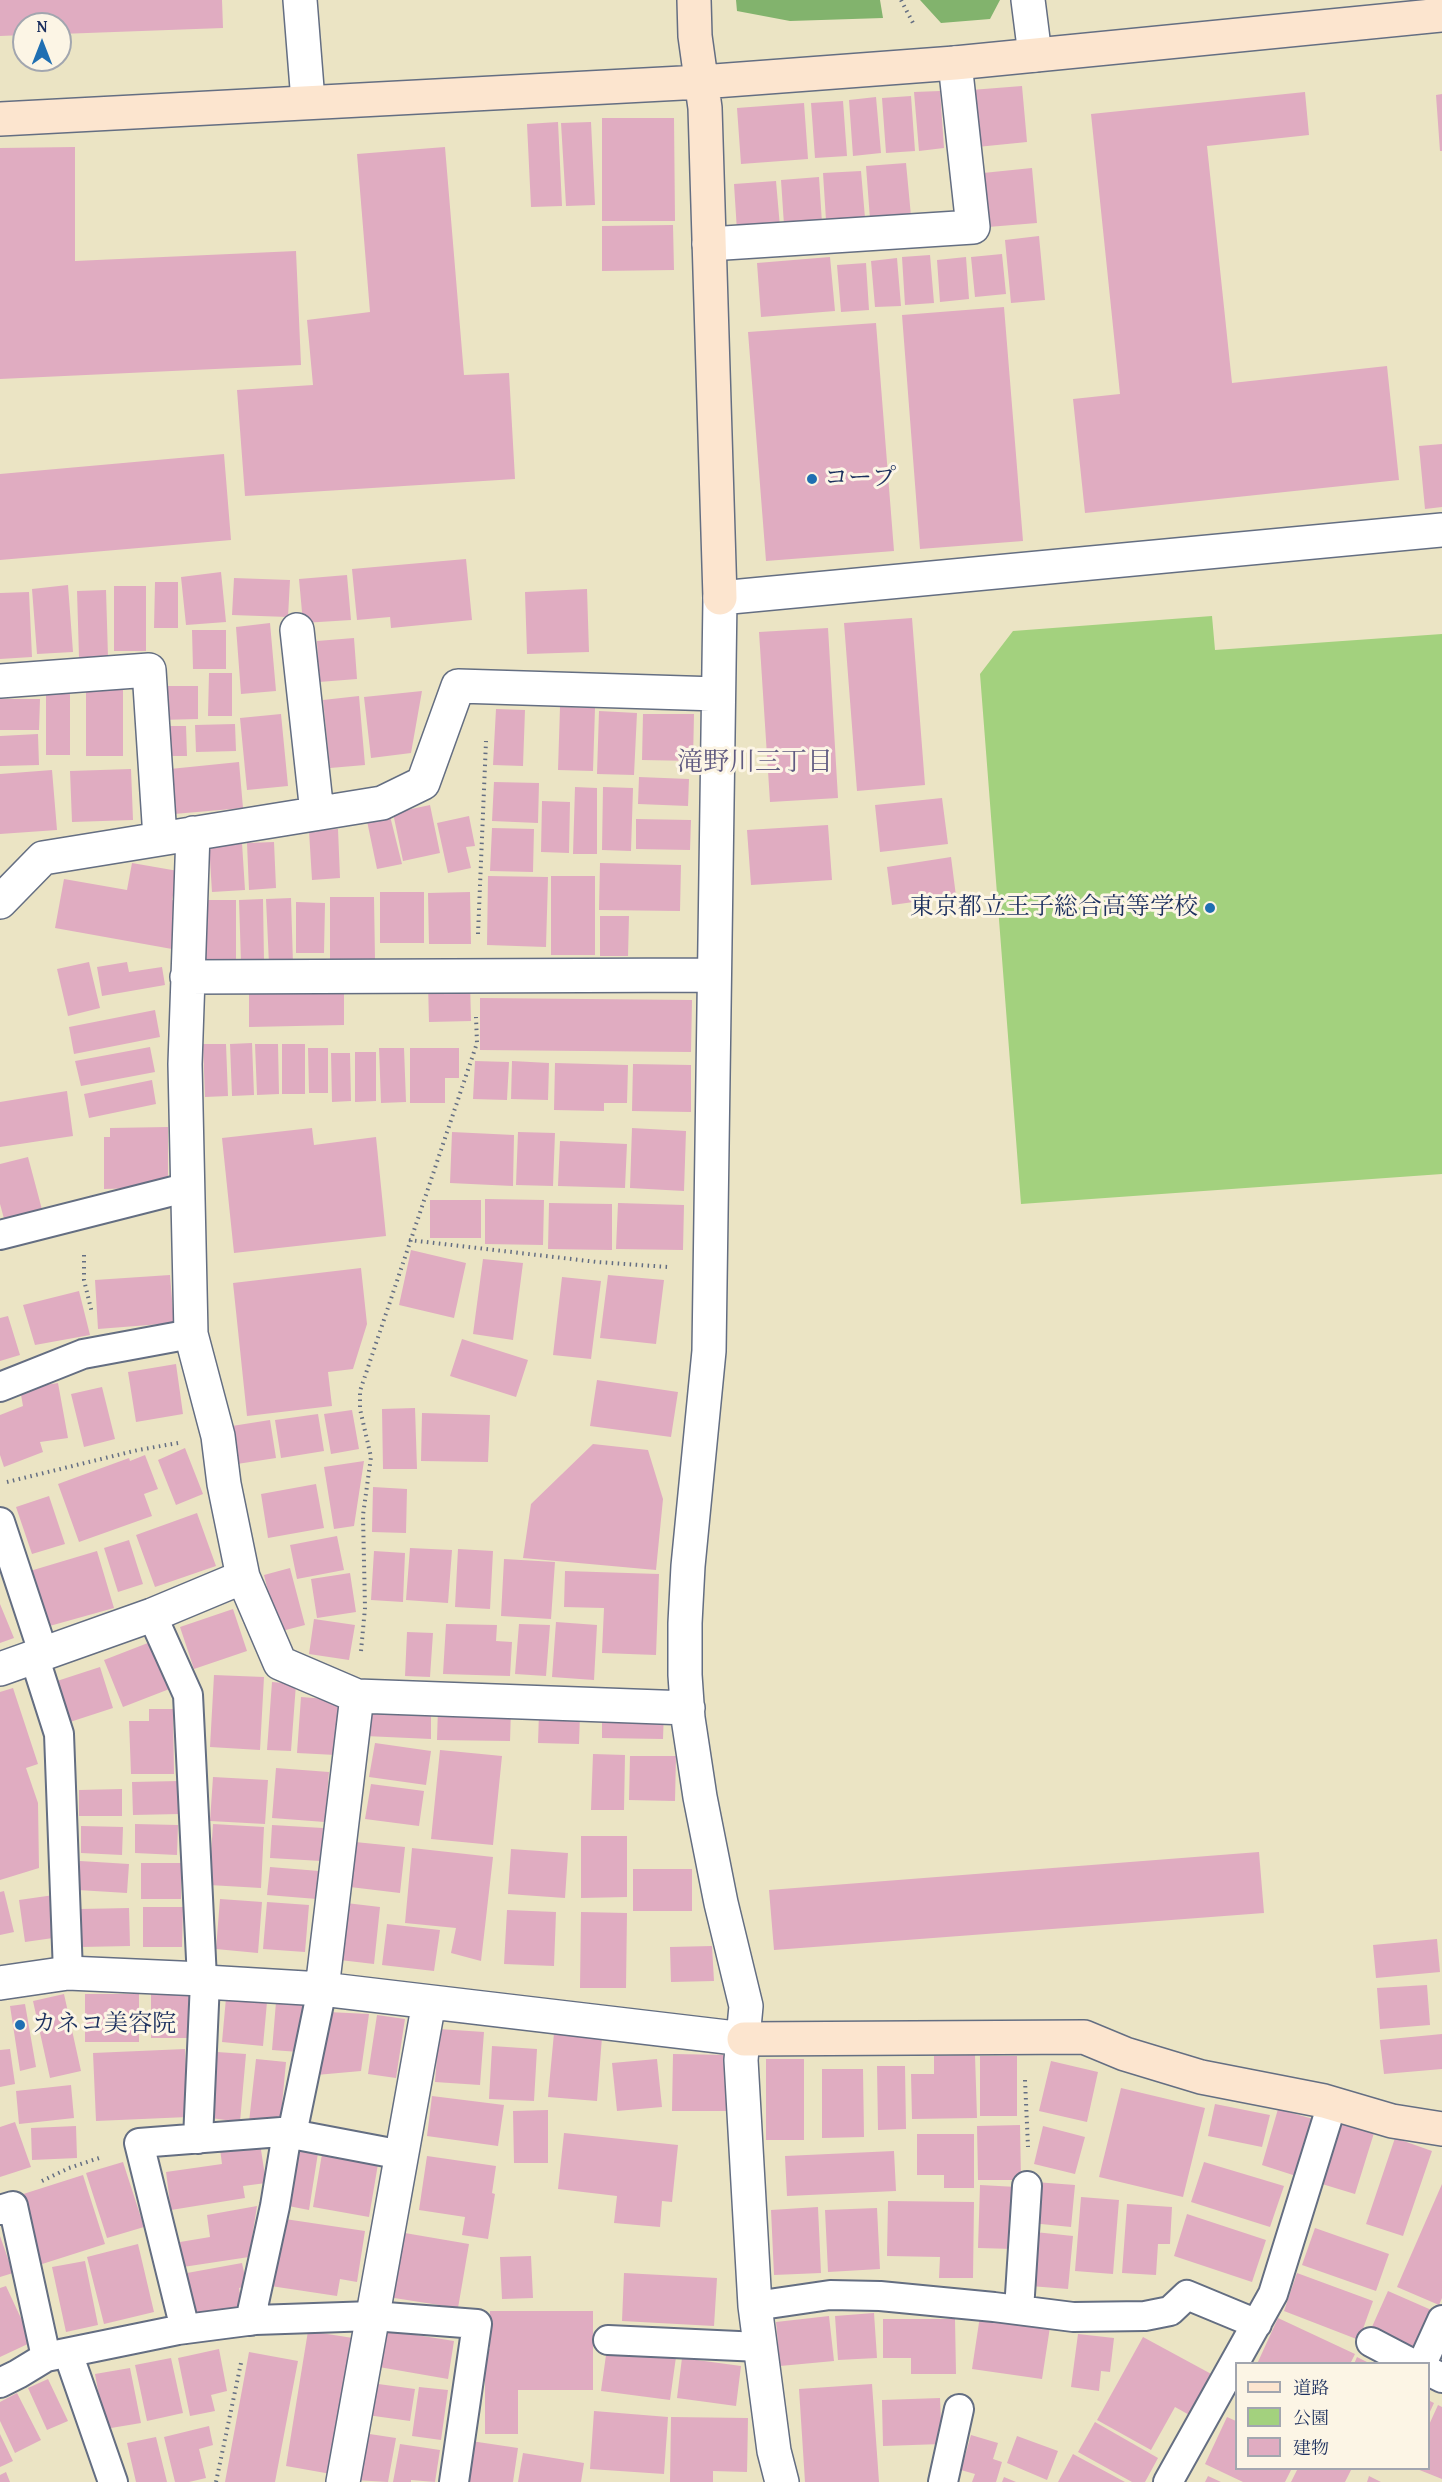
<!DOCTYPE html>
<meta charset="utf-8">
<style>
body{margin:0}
#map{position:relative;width:1442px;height:2482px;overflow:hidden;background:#ebe4c4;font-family:"Gentium Book Plus","Noto Serif JP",serif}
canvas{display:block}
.legend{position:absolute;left:1235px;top:2362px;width:195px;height:108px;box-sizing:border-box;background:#fcf5e5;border:2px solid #a2a6af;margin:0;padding:8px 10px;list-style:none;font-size:18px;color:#1b2f5e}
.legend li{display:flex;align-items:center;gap:12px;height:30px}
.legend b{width:30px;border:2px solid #a2a6af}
.north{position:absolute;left:12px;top:12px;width:60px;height:60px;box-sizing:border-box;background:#fcf5e5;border:2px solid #a2a6af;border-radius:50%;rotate:0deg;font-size:16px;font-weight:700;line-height:24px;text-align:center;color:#1b2f5e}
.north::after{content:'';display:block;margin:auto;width:21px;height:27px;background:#1f6fb2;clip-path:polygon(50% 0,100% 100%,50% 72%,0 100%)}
</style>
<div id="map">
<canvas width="1442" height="2482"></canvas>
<ul class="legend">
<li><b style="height:8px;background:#fce5cf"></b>道路</li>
<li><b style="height:16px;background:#a3d17e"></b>公園</li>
<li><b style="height:16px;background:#e0acc1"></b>建物</li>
</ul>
<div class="north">N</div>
</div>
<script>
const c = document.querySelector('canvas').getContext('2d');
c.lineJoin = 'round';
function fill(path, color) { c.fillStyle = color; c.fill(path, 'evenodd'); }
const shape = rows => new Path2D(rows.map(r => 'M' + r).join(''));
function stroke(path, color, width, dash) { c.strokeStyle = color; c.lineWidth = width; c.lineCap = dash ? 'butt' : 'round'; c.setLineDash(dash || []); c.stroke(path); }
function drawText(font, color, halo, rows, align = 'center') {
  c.font = font + ' "Gentium Book Plus","Noto Serif JP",serif'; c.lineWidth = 6; c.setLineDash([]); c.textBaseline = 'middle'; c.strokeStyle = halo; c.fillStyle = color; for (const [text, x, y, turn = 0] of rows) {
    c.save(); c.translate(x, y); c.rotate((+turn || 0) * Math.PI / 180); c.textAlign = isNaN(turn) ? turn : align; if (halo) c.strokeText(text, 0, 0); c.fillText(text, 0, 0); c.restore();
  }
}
const green = shape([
 [1212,616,1215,650,1442,634,1442,1174,1021,1204,980,674,1013,631]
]);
const forest = shape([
 [736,0,880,0,883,18,790,21,737,11],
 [920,0,1000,0,990,19,941,23]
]);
const building = shape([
 [0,0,222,0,223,28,60,34,60,24,24,24,24,35,0,36],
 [1022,86,1027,142,977,147,971,90],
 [940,91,944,148,919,151,914,92],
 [1305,92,1309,135,1207,146,1232,383,1387,366,1399,480,1085,513,1073,399,1120,394,1091,114],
 [1442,94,1442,151,1440,151,1436,95],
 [911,96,915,151,886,153,882,98],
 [876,97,881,153,853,156,849,100],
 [843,101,847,156,815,158,811,103],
 [804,103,808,159,741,164,737,108],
 [602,118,674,118,675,221,602,221],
 [558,122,562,206,531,207,527,124],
 [591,122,595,205,566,206,561,123],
 [75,147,75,261,296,251,301,365,0,379,0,148],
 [445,147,464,375,509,373,515,479,245,496,237,390,313,385,307,320,370,312,357,154],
 [906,163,911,216,870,219,866,166],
 [1032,168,1037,223,988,227,983,173],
 [861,171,865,218,826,220,823,173],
 [819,177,822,223,784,225,781,180],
 [776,181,780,227,737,231,734,184],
 [673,225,674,270,602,271,602,226],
 [1039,236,1045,300,1011,303,1005,240],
 [1002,254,1006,294,975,297,971,257],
 [930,255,934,303,905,305,902,257],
 [830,257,835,311,761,317,757,263],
 [966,257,969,299,940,302,937,260],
 [897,258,901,306,875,307,871,261],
 [866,263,869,310,841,312,837,265],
 [1004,307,1023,541,920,549,902,315],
 [876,323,894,551,766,561,748,332],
 [1442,444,1442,507,1425,509,1419,446],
 [224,454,231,540,0,560,0,474],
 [466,559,472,620,391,628,390,617,357,620,352,569],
 [221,572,226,622,186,625,181,577],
 [347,575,351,620,303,623,299,579],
 [234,578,290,580,288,617,232,615],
 [155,582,178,582,178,628,154,628],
 [68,585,73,652,37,654,32,589],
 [114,586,146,586,146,651,114,651],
 [587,589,589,652,527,654,525,592],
 [106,590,108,657,79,657,77,591],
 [29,592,32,657,0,659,0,593],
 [912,618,925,785,857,791,844,623],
 [270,623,276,691,241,694,236,627],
 [828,628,838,798,770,802,759,632],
 [192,630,226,630,226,669,193,669],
 [354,638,357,679,319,682,317,641],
 [209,673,232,673,232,716,208,716],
 [159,686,198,686,198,719,159,720],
 [86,690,123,690,123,756,86,756],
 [422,691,411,753,371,758,364,697],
 [46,694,70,694,70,755,46,755],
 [359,696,365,765,330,768,323,700],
 [0,699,40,699,39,730,0,730],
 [560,707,595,708,593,771,558,770],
 [496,709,525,710,523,766,493,765],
 [599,711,637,713,634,775,597,774],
 [281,714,288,786,247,790,240,718],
 [643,714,694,714,693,761,642,760],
 [235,724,236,751,196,752,195,725],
 [166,726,186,726,187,756,166,756],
 [38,734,39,765,0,766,0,736],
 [239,762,243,808,174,814,170,769],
 [131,769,133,820,72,822,70,771],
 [52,770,57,830,0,834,0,774],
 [639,777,689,779,688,806,638,804],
 [494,782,539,783,538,823,492,821],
 [575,787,597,788,597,854,573,854],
 [603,787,633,788,631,851,602,850],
 [942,798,948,844,880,852,875,805],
 [542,801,570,802,569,853,541,852],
 [430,805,440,853,403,861,393,813],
 [390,816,402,864,377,869,367,821],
 [469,816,475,846,466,847,471,868,448,873,437,823],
 [636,819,691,820,690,850,636,849],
 [828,825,832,880,751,885,747,830],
 [492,828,534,829,533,872,490,871],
 [338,829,340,878,312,880,309,831],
 [274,842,276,888,249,890,247,843],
 [242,843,245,890,212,892,209,845],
 [951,857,956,896,892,905,887,867],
 [132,863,178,871,172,900,181,901,172,949,55,928,64,879,127,890],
 [600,863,681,865,680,911,599,910],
 [488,876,548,877,546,947,487,945],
 [551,876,595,876,595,955,551,955],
 [380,892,424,892,424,943,380,943],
 [470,892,471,944,429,944,428,893],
 [330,897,374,897,375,960,330,960],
 [291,898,293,964,269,964,266,899],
 [263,899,264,962,241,963,239,900],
 [205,900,236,900,236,961,205,961],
 [296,902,325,903,324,953,296,953],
 [600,916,629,916,628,956,600,956],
 [89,962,100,1008,68,1016,57,969],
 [127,962,129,972,162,967,165,985,102,996,97,967],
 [470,982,471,1021,429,1022,428,983],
 [344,992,344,1025,249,1027,249,993],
 [480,998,692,1000,691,1052,480,1050],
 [155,1010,160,1037,74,1054,69,1027],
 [252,1043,254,1095,232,1096,230,1044],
 [203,1044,226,1044,228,1096,205,1097],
 [255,1044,278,1044,279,1094,257,1095],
 [282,1044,305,1044,305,1094,282,1094],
 [150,1047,155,1072,81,1086,75,1061],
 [308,1048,328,1048,328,1093,309,1093],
 [379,1048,404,1048,406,1102,381,1103],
 [410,1048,459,1048,459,1078,445,1078,445,1103,410,1103],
 [355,1052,376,1052,376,1101,355,1102],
 [331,1053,350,1053,351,1101,332,1102],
 [475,1061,509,1062,507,1100,473,1099],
 [512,1061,549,1063,548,1100,511,1099],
 [555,1063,628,1065,627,1103,604,1103,604,1111,554,1110],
 [633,1064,691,1065,691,1112,632,1111],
 [152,1080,156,1104,89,1118,84,1094],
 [67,1091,73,1136,0,1147,0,1102],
 [168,1127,168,1183,139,1183,139,1188,104,1189,104,1137,110,1137,110,1128],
 [312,1128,314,1145,376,1137,386,1236,234,1253,222,1138],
 [632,1128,686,1131,684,1191,630,1188],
 [452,1132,514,1135,513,1186,450,1183],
 [518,1132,555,1133,553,1186,516,1185],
 [560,1141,627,1144,625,1188,558,1186],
 [28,1157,44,1217,6,1226,0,1204,0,1164],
 [485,1199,544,1200,543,1245,485,1244],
 [430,1200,481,1200,481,1238,430,1238],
 [549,1203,612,1204,612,1250,548,1249],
 [618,1203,684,1205,683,1250,616,1249],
 [411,1250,466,1263,454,1318,399,1305],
 [483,1259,523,1263,513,1340,473,1334],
 [361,1268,367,1324,353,1369,328,1372,332,1406,247,1416,233,1283],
 [170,1275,174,1323,98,1329,95,1280],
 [608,1275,664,1280,656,1344,600,1338],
 [562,1277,601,1281,591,1359,553,1355],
 [79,1291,90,1335,35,1345,23,1305],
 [8,1316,20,1355,0,1361,0,1318],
 [462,1339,528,1360,516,1397,450,1376],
 [176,1364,183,1414,136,1422,128,1372],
 [597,1380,678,1392,671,1437,590,1426],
 [58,1383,68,1438,40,1442,43,1452,4,1467,0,1455,0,1415,23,1406,20,1389],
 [102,1387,115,1439,84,1447,71,1394],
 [415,1408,417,1469,383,1469,382,1409],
 [352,1410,359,1449,331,1454,324,1414],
 [422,1413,490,1415,488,1462,421,1461],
 [318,1414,324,1451,281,1458,275,1420],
 [270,1420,276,1458,237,1464,232,1426],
 [593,1444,648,1450,663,1499,656,1570,523,1558,531,1504],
 [185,1448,203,1494,176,1505,158,1460],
 [145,1455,158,1489,144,1494,152,1516,79,1542,58,1484,129,1458,130,1461],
 [364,1461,354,1526,334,1529,324,1467],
 [316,1484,324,1528,268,1538,261,1494],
 [373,1487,407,1489,406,1533,372,1532],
 [49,1496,65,1544,32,1554,16,1507],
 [197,1513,216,1566,155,1587,136,1535],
 [337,1536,344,1570,297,1579,290,1545],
 [129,1540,143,1584,118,1592,104,1548],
 [410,1548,452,1550,448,1603,406,1600],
 [458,1549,493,1551,490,1609,455,1607],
 [97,1551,114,1608,46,1627,30,1571],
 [374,1551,405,1553,403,1602,371,1600],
 [504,1559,555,1562,551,1619,501,1616],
 [290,1568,305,1625,278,1632,264,1575],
 [565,1571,659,1574,656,1655,602,1653,604,1608,564,1607],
 [350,1573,356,1612,317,1618,311,1579],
 [0,1604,14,1638,0,1643],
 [233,1609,247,1651,194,1669,180,1627],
 [314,1619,355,1625,349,1660,309,1654],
 [556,1622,597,1625,594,1680,552,1677],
 [446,1624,497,1625,496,1641,512,1642,510,1676,443,1674],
 [519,1624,550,1625,546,1676,515,1674],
 [407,1632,433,1633,430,1677,405,1676],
 [153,1641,172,1688,123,1707,104,1660],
 [100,1667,113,1708,70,1722,57,1681],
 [214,1675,264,1677,260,1750,210,1747],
 [272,1682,296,1684,291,1751,267,1750],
 [13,1688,38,1764,26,1768,38,1803,39,1868,0,1880,0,1692],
 [301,1697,340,1700,336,1755,297,1753],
 [366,1704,431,1705,431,1739,365,1736],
 [438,1708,511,1709,510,1741,437,1740],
 [149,1709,173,1709,174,1774,131,1774,129,1721,149,1721],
 [602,1709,664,1709,663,1739,602,1738],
 [539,1713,580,1714,579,1744,538,1743],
 [375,1743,431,1751,426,1785,369,1777],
 [440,1750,502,1756,493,1845,431,1839],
 [593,1754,625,1755,624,1810,591,1810],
 [630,1756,676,1756,675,1801,629,1800],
 [276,1768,329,1772,325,1822,272,1818],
 [213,1777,268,1780,265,1824,210,1821],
 [179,1781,180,1814,133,1815,132,1782],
 [371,1784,424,1791,419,1826,365,1819],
 [122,1789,122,1816,79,1816,79,1790],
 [135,1824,178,1825,177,1855,135,1853],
 [213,1824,264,1827,261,1888,209,1885],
 [272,1825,323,1828,321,1861,270,1858],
 [81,1826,123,1827,122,1855,81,1853],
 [581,1836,627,1836,627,1897,581,1898],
 [355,1842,405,1847,400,1893,350,1887],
 [412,1848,493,1857,481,1961,451,1953,456,1928,405,1923],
 [511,1849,568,1853,565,1898,508,1894],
 [1259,1852,1264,1913,774,1950,769,1890],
 [80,1861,129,1864,127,1893,78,1890],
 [141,1863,181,1863,181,1899,141,1899],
 [270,1867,319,1871,317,1899,267,1895],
 [633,1869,692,1869,692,1911,633,1911],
 [4,1891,14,1932,0,1935,0,1892],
 [54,1895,60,1937,25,1942,19,1900],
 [220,1899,262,1902,258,1953,216,1949],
 [267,1902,309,1905,305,1952,263,1949],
 [346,1903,380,1907,374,1964,340,1960],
 [143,1907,183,1907,182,1947,143,1947],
 [129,1908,130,1946,81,1947,80,1909],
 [507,1910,556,1912,554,1966,504,1964],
 [581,1912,627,1913,626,1988,580,1988],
 [387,1924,440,1930,434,1971,382,1965],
 [1437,1939,1440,1972,1376,1978,1373,1945],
 [712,1946,714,1981,671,1982,670,1947],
 [1427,1985,1430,2025,1380,2029,1377,1988],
 [151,1992,189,1992,189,2038,151,2038],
 [64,1994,81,2071,50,2078,33,2001],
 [85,1994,139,1994,139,2042,85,2042],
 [226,1998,267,2002,263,2046,222,2042],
 [276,2002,303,2004,299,2052,272,2050],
 [25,2004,36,2067,20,2071,10,2006],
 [328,2012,369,2014,361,2071,316,2075],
 [377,2015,405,2019,396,2078,368,2074],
 [439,2029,484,2032,480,2085,435,2082],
 [554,2033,602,2037,597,2101,548,2097],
 [1442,2034,1442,2069,1384,2074,1380,2040],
 [492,2046,537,2049,534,2101,489,2099],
 [10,2049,15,2084,0,2087,0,2050],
 [185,2049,188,2117,96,2121,93,2053],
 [217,2052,246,2054,240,2122,211,2118],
 [673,2054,728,2055,728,2111,672,2111],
 [975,2055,977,2118,912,2119,911,2074,934,2074,934,2056],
 [980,2056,1017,2056,1017,2116,980,2116],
 [256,2059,286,2062,280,2125,249,2122],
 [657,2059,662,2107,617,2111,612,2063],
 [766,2059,804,2059,804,2140,766,2140],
 [1051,2061,1098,2072,1087,2122,1039,2111],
 [877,2066,905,2066,906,2129,878,2130],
 [822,2069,863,2069,864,2137,822,2138],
 [71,2085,74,2118,19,2124,16,2091],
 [1121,2088,1205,2108,1183,2197,1099,2177],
 [432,2096,504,2105,498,2146,427,2136],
 [1215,2104,1270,2115,1262,2147,1208,2136],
 [1278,2109,1313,2119,1296,2176,1262,2165],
 [548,2110,548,2163,514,2163,513,2111],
 [15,2122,31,2167,0,2177,0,2127],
 [1342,2122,1374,2133,1355,2194,1322,2184],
 [1020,2125,1021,2180,978,2180,977,2126],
 [76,2126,77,2158,32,2160,31,2128],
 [1043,2126,1085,2137,1075,2174,1034,2164],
 [564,2133,678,2145,672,2202,662,2201,660,2227,614,2223,617,2196,558,2189],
 [917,2134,974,2134,974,2188,944,2188,944,2175,917,2175],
 [1395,2138,1432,2151,1403,2236,1366,2224],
 [260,2143,266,2183,243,2186,245,2198,171,2210,166,2172,222,2164,220,2149],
 [287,2148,318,2153,309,2210,278,2204],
 [894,2151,896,2191,787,2196,785,2156],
 [322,2154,378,2164,369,2217,313,2207],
 [427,2156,496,2166,492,2193,495,2194,488,2239,462,2235,465,2217,419,2210],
 [123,2162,144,2227,107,2238,86,2173],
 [1204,2162,1284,2186,1270,2227,1191,2202],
 [83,2175,105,2244,39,2265,17,2196],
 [1035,2182,1075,2185,1071,2227,1031,2223],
 [1442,2184,1442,2298,1439,2305,1397,2287],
 [980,2185,1017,2187,1014,2249,978,2248],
 [1081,2197,1119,2200,1113,2274,1075,2271],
 [888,2201,974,2202,973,2278,939,2278,940,2257,887,2256],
 [1127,2204,1172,2207,1170,2244,1158,2244,1156,2275,1122,2273],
 [257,2206,249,2257,183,2267,180,2242,210,2237,207,2215],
 [818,2207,821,2273,774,2275,771,2210],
 [877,2208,880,2269,828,2272,825,2210],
 [1187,2214,1266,2240,1252,2282,1174,2256],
 [285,2219,365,2231,357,2282,340,2279,337,2296,264,2285,270,2247,280,2249],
 [1315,2228,1389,2254,1376,2291,1302,2265],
 [399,2232,469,2244,458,2308,388,2297],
 [1035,2232,1073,2236,1068,2289,1030,2286],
 [0,2236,13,2273,0,2277],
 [138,2244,154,2312,104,2324,87,2257],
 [531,2256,533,2298,502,2299,500,2257],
 [85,2261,98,2325,66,2332,52,2267],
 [242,2263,247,2286,239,2288,243,2311,196,2320,187,2273],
 [624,2273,717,2278,714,2326,622,2321],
 [1297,2273,1373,2301,1359,2340,1284,2311],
 [6,2286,32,2342,0,2357,0,2288],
 [1388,2291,1436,2312,1419,2350,1371,2329],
 [490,2311,593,2311,593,2390,518,2390,518,2434,485,2434,485,2349,490,2349],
 [874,2313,877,2358,838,2360,835,2316],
 [829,2316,834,2361,780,2366,776,2322],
 [980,2316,1050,2327,1042,2379,972,2369],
 [1278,2318,1355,2354,1350,2364,1257,2364],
 [883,2319,955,2319,956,2374,911,2374,911,2358,883,2358],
 [385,2330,454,2341,448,2379,379,2367],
 [308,2331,353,2338,331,2474,286,2466],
 [1078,2334,1114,2338,1110,2372,1101,2371,1099,2391,1071,2387],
 [1143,2337,1215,2376,1193,2417,1175,2407,1151,2450,1097,2420],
 [607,2348,676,2357,670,2400,601,2391],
 [219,2349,227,2391,211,2395,215,2411,190,2416,178,2358],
 [249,2352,298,2361,275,2482,225,2482],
 [1357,2357,1371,2364,1354,2364],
 [171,2358,183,2413,147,2421,135,2365],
 [682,2358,741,2366,736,2406,677,2398],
 [130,2368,141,2423,105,2429,95,2374],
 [48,2379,68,2421,47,2430,28,2388],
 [371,2383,415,2389,410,2421,367,2415],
 [872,2384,879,2482,805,2482,799,2389],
 [419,2387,448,2390,441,2440,412,2436],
 [17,2393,41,2440,15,2453,0,2421,0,2402],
 [940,2398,942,2444,883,2446,882,2400],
 [1428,2400,1434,2403,1428,2416],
 [1438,2405,1442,2407,1442,2479,1417,2469,1428,2468,1428,2427],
 [594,2411,668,2417,664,2474,590,2469],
 [671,2417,748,2418,747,2472,713,2471,713,2482,670,2482],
 [1227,2417,1236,2421,1236,2468,1292,2468,1285,2482,1243,2482,1205,2464],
 [1095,2422,1158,2458,1145,2482,1132,2482,1078,2452],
 [209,2426,213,2445,199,2449,206,2478,189,2482,175,2482,164,2437],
 [363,2433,396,2438,388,2482,355,2480],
 [0,2434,13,2461,0,2467],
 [971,2435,998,2443,993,2459,1002,2462,996,2482,972,2482,975,2474,961,2470],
 [1017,2436,1058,2451,1047,2480,1007,2463],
 [156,2437,167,2482,136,2482,127,2443],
 [471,2441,518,2448,513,2482,465,2482],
 [400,2444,440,2450,435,2482,411,2480,411,2482,393,2482],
 [523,2453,584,2463,581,2482,518,2482],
 [1073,2454,1125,2482,1058,2482],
 [1298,2468,1352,2468,1345,2482,1291,2482],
 [6,2472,10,2482,0,2482,0,2475],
 [1208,2476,1221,2482,1205,2482],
 [1369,2476,1381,2482,1367,2482],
 [1004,2477,1016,2482,1002,2482]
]);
const path = shape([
 [901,0,913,23],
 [478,934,486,741],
 [409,1240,597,1262,668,1267],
 [84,1255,84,1280,92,1313],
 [7,1482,138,1450,178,1443],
 [361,1651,365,1608,363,1515,371,1457,360,1409,360,1391,477,1043,476,1017],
 [1025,2080,1028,2147],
 [42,2181,69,2168,102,2157],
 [216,2482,241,2363]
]);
const lane = shape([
 [0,1235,189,1187],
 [0,1387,83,1354,191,1334],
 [0,1522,43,1652],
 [152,1615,188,1695,202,1979],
 [34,1656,59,1734,68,1973],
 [292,2134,322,1989],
 [198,2139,205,1982],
 [0,2210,13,2206,46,2357],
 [755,2306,830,2295,880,2296,994,2307,1073,2317,1145,2316,1170,2311,1187,2295,1257,2324],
 [1019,2310,1027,2186],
 [250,2321,275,2206,287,2133],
 [185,2329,139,2143,281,2132,402,2155],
 [608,2340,760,2347],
 [1371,2342,1413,2364],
 [68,2353,113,2482],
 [1422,2364,1442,2320],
 [1428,2371,1442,2378],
 [0,2383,18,2374,46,2357,178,2330,255,2320,373,2316,477,2324,454,2482],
 [943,2482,959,2409],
 [1168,2482,1273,2294,1332,2104]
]);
const street = shape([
 [300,0,308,101],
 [1028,0,1035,55],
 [709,244,973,227,955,63],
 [297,630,317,813],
 [0,681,149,670,160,838],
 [193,833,185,1064,191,1334,218,1436,224,1484,243,1577,280,1663,357,1696,688,1708],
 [0,902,43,858,382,803,423,783,458,686,718,694],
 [187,977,714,975],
 [0,1669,152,1615,243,1577],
 [0,1983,68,1973,202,1979,205,1982,322,1989,744,2039],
 [322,1989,357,1696],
 [343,2482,429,2002],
 [782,2482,774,2451,755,2306,741,2060,746,2006,721,1903,700,1797,688,1718,685,1675,685,1623,688,1566,709,1351,720,598,1442,530]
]);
const secondary = shape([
 [694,0,695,36,705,108,720,598],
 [0,119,701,82,955,63,1442,15],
 [744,2039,1084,2037,1125,2054,1201,2077,1324,2101,1392,2121,1442,2129]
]);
const markers = [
 [812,479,6,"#1f6fb2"],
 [1210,908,6,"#1f6fb2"],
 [20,2025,6,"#1f6fb2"]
];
const poiNames = [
 ["コープ",824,479],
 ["東京都立王子総合高等学校",1198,908,"right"],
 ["カネコ美容院",32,2025]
];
const neighbourhoodNames = [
 ["滝野川三丁目",755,763]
];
fill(green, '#a3d17e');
fill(forest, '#82b36d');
fill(building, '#e0acc1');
stroke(lane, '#646e82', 32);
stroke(street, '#646e82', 36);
stroke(secondary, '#646e82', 36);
stroke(path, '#646e82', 4, [1.5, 4.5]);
stroke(lane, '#fff', 28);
stroke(street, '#fff', 33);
stroke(secondary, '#fce5cf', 33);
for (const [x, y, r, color] of markers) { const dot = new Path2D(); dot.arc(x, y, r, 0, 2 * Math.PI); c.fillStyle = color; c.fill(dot); stroke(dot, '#fcf5e5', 2); }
drawText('24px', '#1b2f5e', '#fcf5e5', poiNames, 'left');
drawText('26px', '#605b81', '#fcf5e5', neighbourhoodNames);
</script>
